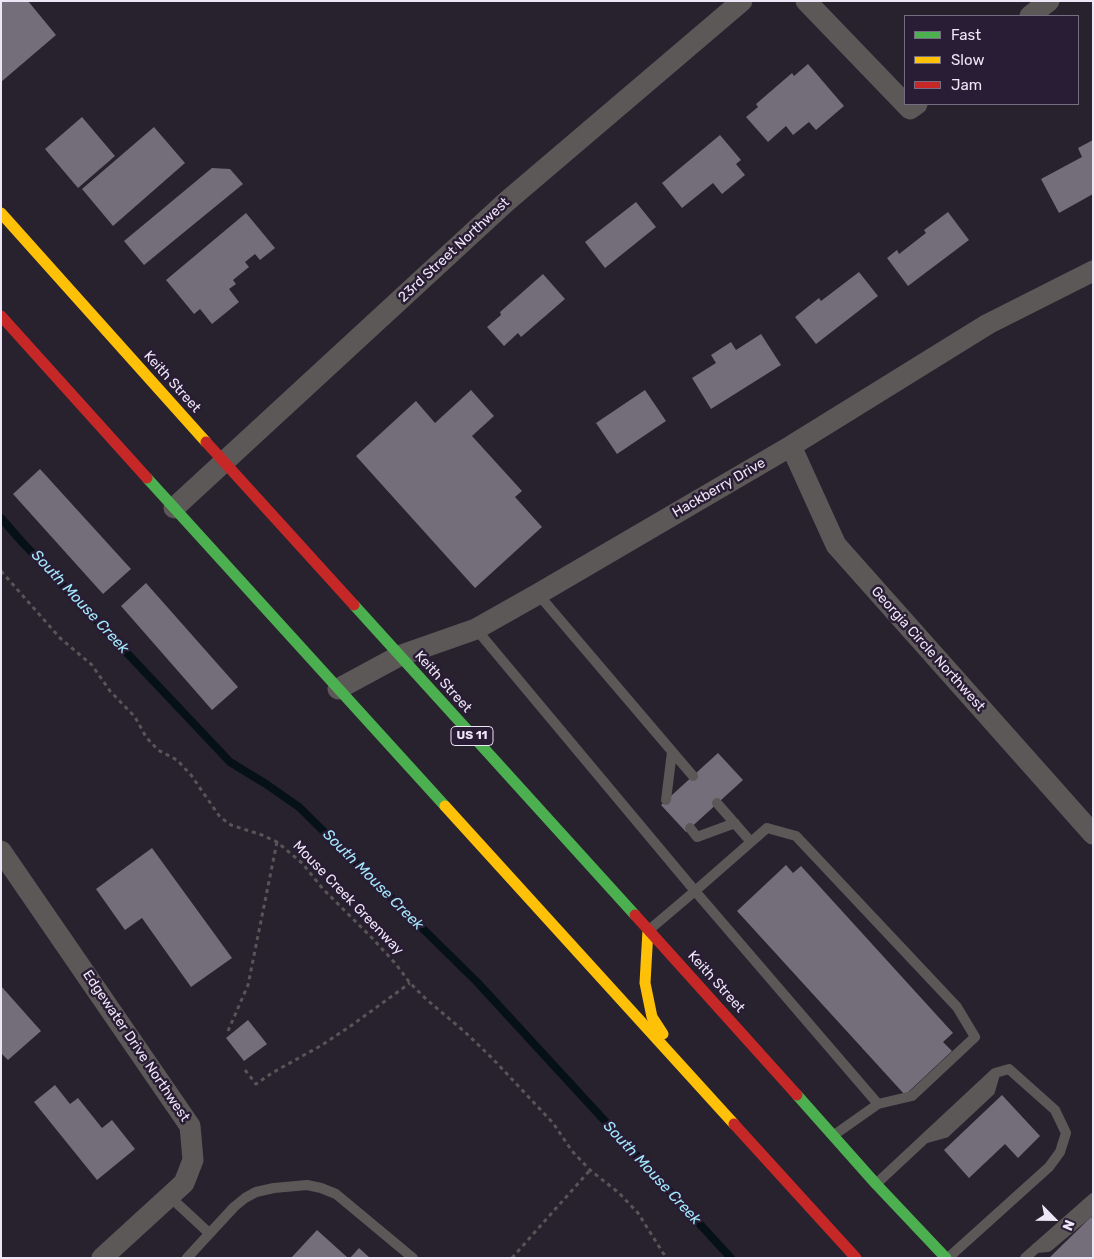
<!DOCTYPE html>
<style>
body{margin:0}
#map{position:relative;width:1094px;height:1259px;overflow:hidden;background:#28222f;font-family:Rubik,sans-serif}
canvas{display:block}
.frame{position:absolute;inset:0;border:2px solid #ede6f6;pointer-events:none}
.legend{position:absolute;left:904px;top:15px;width:175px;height:90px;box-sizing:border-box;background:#281d34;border:1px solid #776d82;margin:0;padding:6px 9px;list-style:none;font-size:15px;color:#ede6f6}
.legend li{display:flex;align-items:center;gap:10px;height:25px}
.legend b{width:25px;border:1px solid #776d82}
.north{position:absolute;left:1029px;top:1194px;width:50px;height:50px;-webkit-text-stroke:4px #281d34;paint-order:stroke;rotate:113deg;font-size:14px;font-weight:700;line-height:20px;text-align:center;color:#ede6f6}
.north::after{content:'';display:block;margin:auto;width:18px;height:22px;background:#ede6f6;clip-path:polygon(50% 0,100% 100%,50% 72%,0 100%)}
</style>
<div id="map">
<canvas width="1094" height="1259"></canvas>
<div class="frame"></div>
<ul class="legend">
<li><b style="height:6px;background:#4caf50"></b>Fast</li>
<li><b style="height:6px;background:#ffc107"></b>Slow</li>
<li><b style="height:6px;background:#c62828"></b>Jam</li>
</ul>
<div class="north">N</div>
</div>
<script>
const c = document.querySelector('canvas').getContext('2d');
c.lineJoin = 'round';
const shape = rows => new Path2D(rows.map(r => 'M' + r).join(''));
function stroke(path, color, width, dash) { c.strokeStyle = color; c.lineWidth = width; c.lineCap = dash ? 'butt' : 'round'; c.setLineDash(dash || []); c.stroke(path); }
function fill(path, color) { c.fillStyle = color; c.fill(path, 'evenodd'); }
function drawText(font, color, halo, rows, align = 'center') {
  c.font = font + ' Rubik,sans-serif'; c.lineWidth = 5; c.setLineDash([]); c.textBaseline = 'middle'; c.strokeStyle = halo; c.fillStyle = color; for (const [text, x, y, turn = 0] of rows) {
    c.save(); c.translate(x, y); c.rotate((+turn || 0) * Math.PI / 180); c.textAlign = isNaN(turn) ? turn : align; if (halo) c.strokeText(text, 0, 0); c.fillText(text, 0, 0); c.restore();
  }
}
const stream = shape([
 [1,518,22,542,230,762,266,784,299,807,477,982,731,1258]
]);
const building = shape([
 [3,1,28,1,56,35,1,82,1,2],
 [808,64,844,106,816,130,809,122,793,135,786,126,768,142,746,117,758,107,756,104,792,73,794,76],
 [82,117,115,156,78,188,45,149],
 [154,127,185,163,113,226,82,189],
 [720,135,741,160,736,164,745,175,722,194,713,183,682,208,662,183],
 [1093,140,1093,194,1059,213,1041,179,1082,157,1078,148],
 [212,168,230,169,243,184,144,265,124,241],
 [636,202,656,227,605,268,585,242],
 [948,212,969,240,908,286,887,258,897,250,899,254,926,233,924,230],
 [246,213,275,248,260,260,255,254,245,262,249,267,233,280,236,284,229,289,239,302,212,324,200,309,194,314,166,280],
 [859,272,878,296,816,344,795,317,819,298,821,301],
 [543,274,565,299,521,337,518,333,504,346,487,327,501,315,500,312],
 [761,334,781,365,711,409,692,378,716,363,711,355,731,342,736,350],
 [471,390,494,416,472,436,522,491,515,497,542,527,475,588,356,456,416,401,435,423],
 [645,390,666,421,617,454,596,423],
 [40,469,131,569,103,594,13,494],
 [146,583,238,687,212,710,121,606],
 [718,753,743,780,686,832,661,805],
 [152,848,232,958,191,987,142,918,125,930,96,889],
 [786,865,793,873,801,866,953,1033,943,1042,952,1051,905,1095,737,911],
 [1,986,41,1031,8,1060,1,1053],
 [248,1020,267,1044,244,1061,226,1038],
 [55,1085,70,1104,78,1098,102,1128,112,1120,135,1149,97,1180,34,1102],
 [1002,1095,1040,1136,1018,1158,1005,1144,969,1178,944,1150],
 [1091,1217,1093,1219,1093,1258,1049,1258],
 [317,1230,348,1258,291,1258],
 [359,1248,370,1258,350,1258]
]);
const path = shape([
 [1,571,60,638,92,665,110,691,135,717,146,737,158,750,177,760,191,775,220,817,231,825,262,835,277,842,302,863,323,889,372,938,395,963,410,983,426,999,466,1033,493,1059,553,1123,572,1151,590,1170,619,1193,638,1213,663,1253,668,1258],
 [228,1031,248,985,277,842],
 [245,1070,256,1084,272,1073,322,1045,352,1025,410,983],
 [512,1258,590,1170]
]);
const lane = shape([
 [538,594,693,776],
 [476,629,695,891,649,930],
 [666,800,672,752],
 [717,803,751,842],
 [690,828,697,837,735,823],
 [834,1135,878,1104,912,1096,975,1037,957,1007,796,836,767,828,695,891,878,1104],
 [927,1138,945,1133,990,1091,995,1074],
 [876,1184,995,1073,1009,1069,1055,1110,1066,1133,1060,1152,1049,1167,948,1258],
 [169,1196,209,1233],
 [1036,1248,1048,1247,1093,1209],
 [187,1258,234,1207,245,1198,256,1192,274,1188,307,1185,321,1188,336,1194,413,1258],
 [1025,1258,1093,1198]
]);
const street = shape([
 [806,1,910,109,917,104],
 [1030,16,1049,1],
 [791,446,836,545,1093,834],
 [174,508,506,202,742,1],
 [338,689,399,656,476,629,538,594,791,446,988,324,1093,271],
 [1,851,190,1126,193,1160,184,1183,102,1258]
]);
const fast = shape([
 [147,478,445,806],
 [354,605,635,915],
 [797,1095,876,1184,946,1258]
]);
const slow = shape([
 [1,213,206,442],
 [445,806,734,1124],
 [648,930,645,983,652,1017,663,1034]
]);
const jam = shape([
 [1,316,147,478],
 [206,442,354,605],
 [635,915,797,1095],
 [734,1124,856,1258]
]);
const shields = [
 [472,736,42]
];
const shieldNames = [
 ["US 11",472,736]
];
const streetNames = [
 ["23rd Street Northwest",454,250,-43],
 ["Keith Street",172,382,48],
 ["Hackberry Drive",719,488,-30],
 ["Georgia Circle Northwest",928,649,48],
 ["Keith Street",443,682,48],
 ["Mouse Creek Greenway",348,898,46],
 ["Keith Street",716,982,48],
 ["Edgewater Drive Northwest",136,1046,56]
];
const waterNames = [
 ["South Mouse Creek",80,602,47],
 ["South Mouse Creek",373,880,45],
 ["South Mouse Creek",652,1173,47]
];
stroke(stream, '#051116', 8);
fill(building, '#736e79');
stroke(path, '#585558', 3, [4, 4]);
stroke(lane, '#5c5858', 10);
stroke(street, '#5c5858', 21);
stroke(fast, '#4caf50', 11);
stroke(slow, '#ffc107', 11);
stroke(jam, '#c62828', 11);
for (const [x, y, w] of shields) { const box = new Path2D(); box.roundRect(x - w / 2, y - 9.5, w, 19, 4); c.fillStyle = '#281d34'; c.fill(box); stroke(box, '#ede6f6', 1); }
drawText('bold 12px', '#ede6f6', null, shieldNames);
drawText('14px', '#ede6f6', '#281d34', streetNames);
drawText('italic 15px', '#a4e8fc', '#281d34', waterNames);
</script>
